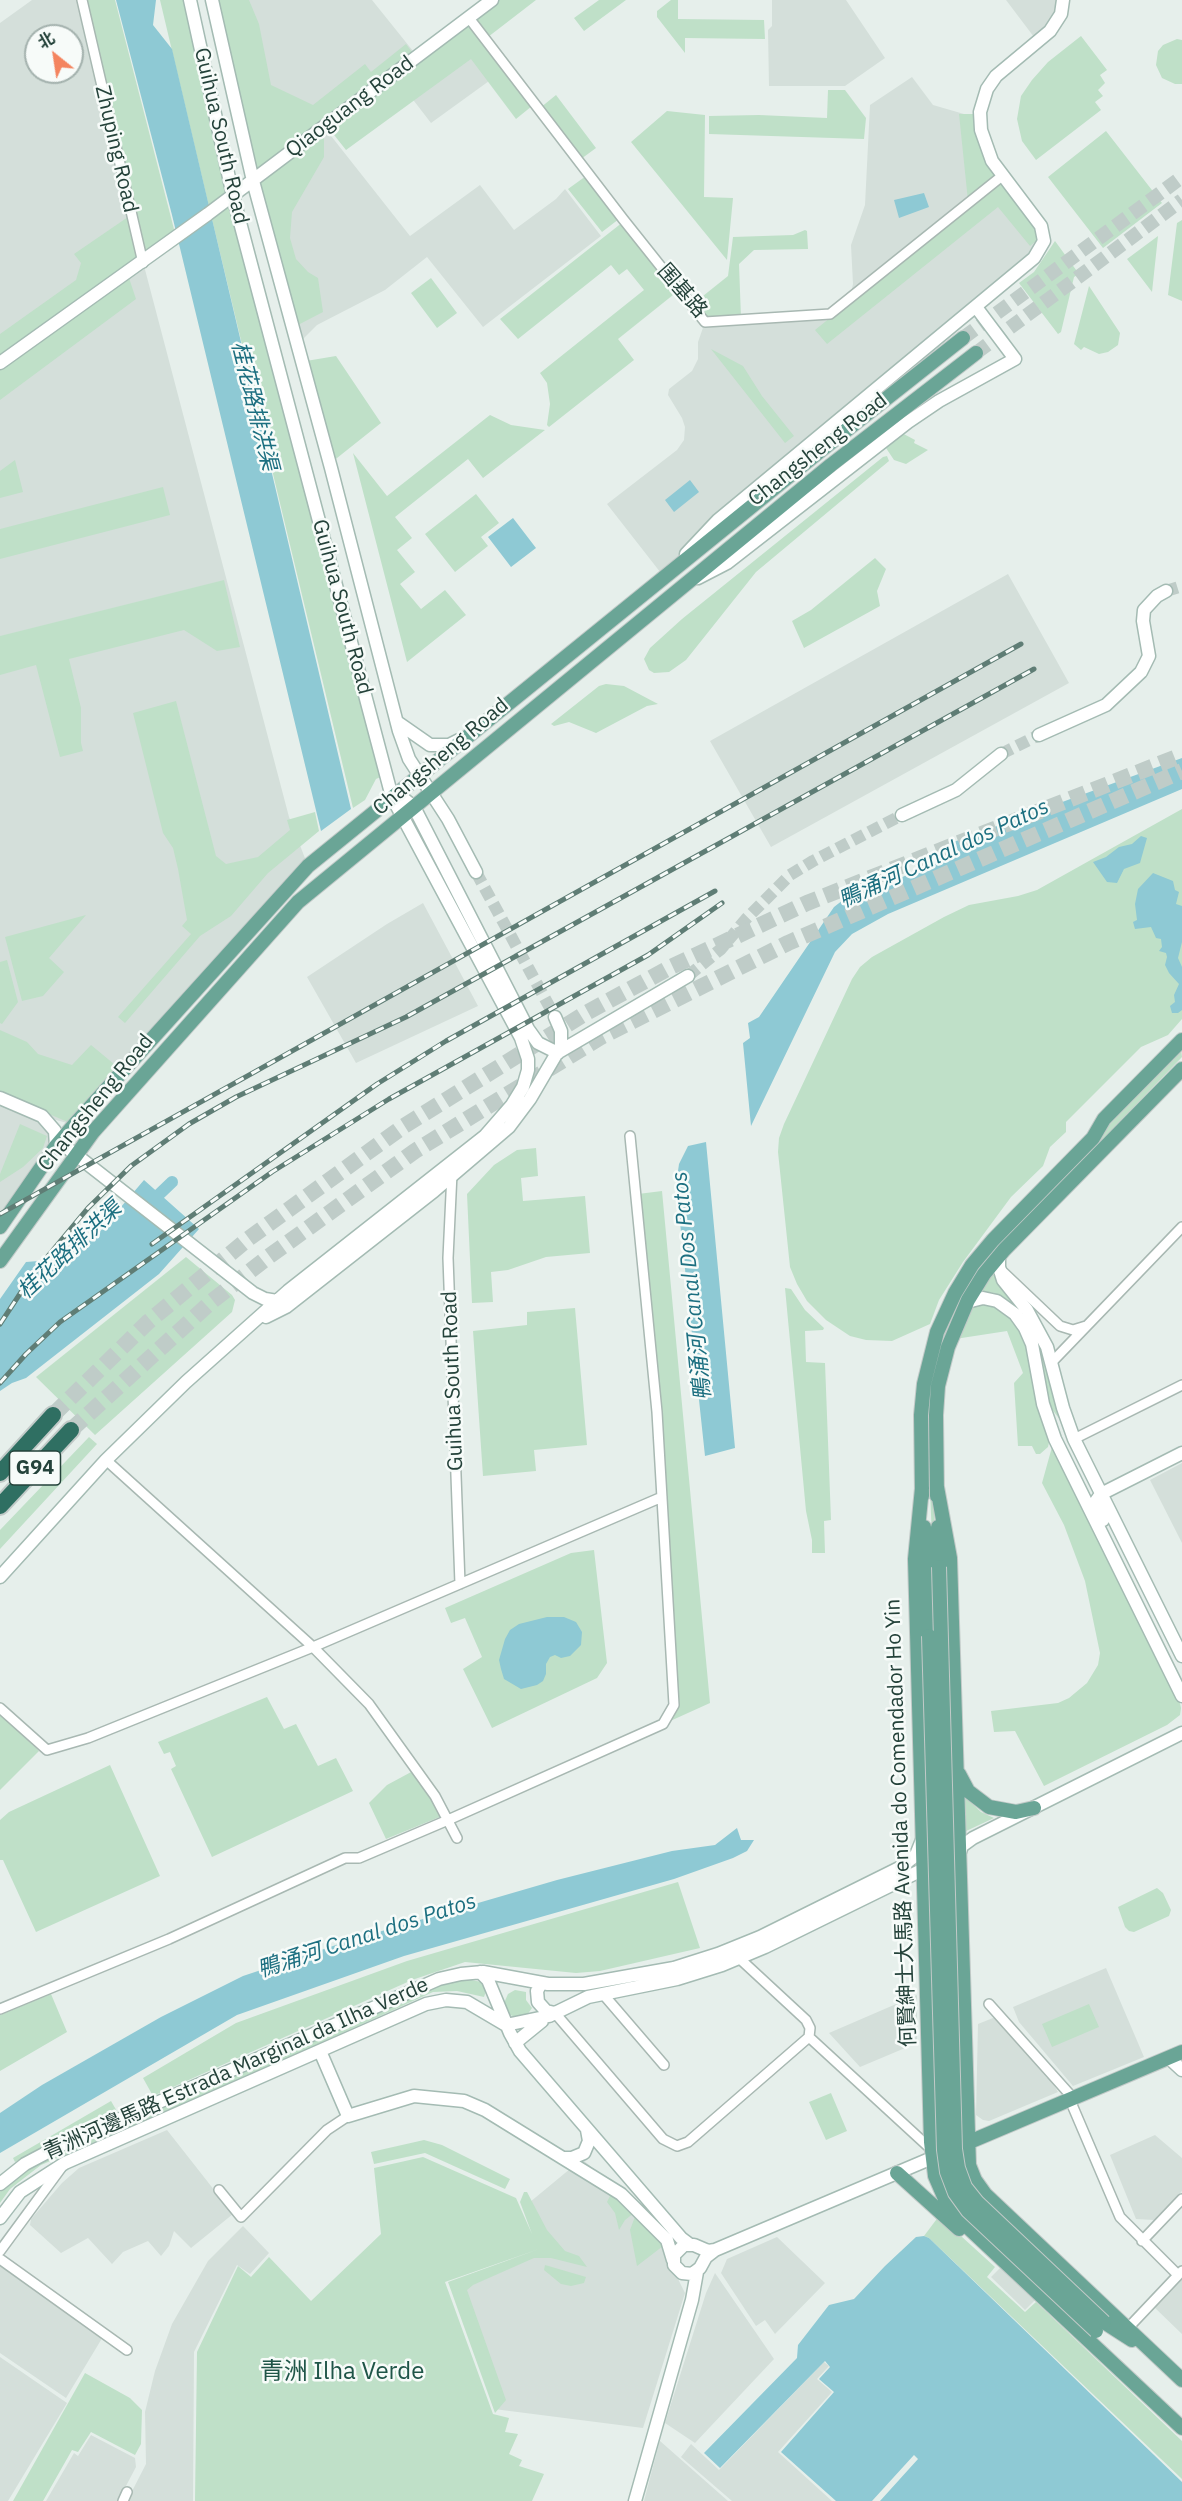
<!DOCTYPE html>
<meta charset="utf-8">
<style>
body{margin:0}
#map{position:relative;width:1182px;height:2501px;overflow:hidden;background:#e6efeb;font-family:"IBM Plex Sans","Noto Sans SC",sans-serif}
canvas{display:block}
.north{position:absolute;left:24px;top:24px;width:60px;height:60px;box-sizing:border-box;background:#f7fbf9;border:2px solid #a3b1ad;border-radius:50%;rotate:330deg;font-size:16px;font-weight:700;line-height:24px;text-align:center;color:#24423a}
.north::after{content:'';display:block;margin:auto;width:21px;height:27px;background:#f4845f;clip-path:polygon(50% 0,100% 100%,50% 72%,0 100%)}
</style>
<div id="map">
<canvas width="1182" height="2501"></canvas>
<div class="north">北</div>
</div>
<script>
const c = document.querySelector('canvas').getContext('2d');
c.lineJoin = 'round';
function fill(path, color) { c.fillStyle = color; c.fill(path, 'evenodd'); }
const shape = rows => new Path2D(rows.map(r => 'M' + r).join(''));
function stroke(path, color, width, dash) { c.strokeStyle = color; c.lineWidth = width; c.lineCap = dash ? 'butt' : 'round'; c.setLineDash(dash || []); c.stroke(path); }
function drawText(font, color, halo, rows, align = 'center') {
  c.font = font + ' "IBM Plex Sans","Noto Sans SC",sans-serif'; c.lineWidth = 5; c.setLineDash([]); c.textBaseline = 'middle'; c.strokeStyle = halo; c.fillStyle = color; for (const [text, x, y, turn = 0] of rows) {
    c.save(); c.translate(x, y); c.rotate((+turn || 0) * Math.PI / 180); c.textAlign = isNaN(turn) ? turn : align; if (halo) c.strokeText(text, 0, 0); c.fillText(text, 0, 0); c.restore();
  }
}
const built = shape([
 [32,0,82,0,143,262,289,817,308,866,74,1125,42,1116,56,1146,18,1201,0,1211,0,23],
 [36,36,72,36,72,72,36,72],
 [213,0,372,0,417,56,324,127,410,236,480,185,514,230,556,199,565,189,601,236,483,327,427,257,385,290,317,325,298,344],
 [772,0,846,0,885,58,845,86,769,86,768,30,772,26],
 [1006,0,1063,0,1062,6,1037,41],
 [469,18,507,68,431,123,394,75],
 [912,77,933,105,964,114,1036,220,1040,249,664,577,607,504,677,450,684,440,685,427,682,418,668,395,669,389,692,371,698,359,698,342,705,322,831,314,850,297,853,284,851,245,865,205,870,105],
 [1008,574,1069,683,771,847,710,741],
 [423,903,478,1006,356,1063,307,977,387,924],
 [1182,1463,1182,1543,1150,1480],
 [1106,1968,1144,2057,1073,2086,1019,2022,1013,2007],
 [917,1995,917,2043,860,2067,829,2033],
 [998,2016,1014,2039,1047,2078,1049,2077,1058,2092,989,2121,983,2120,976,2115,978,2024],
 [167,2130,233,2214,191,2248,174,2231,169,2246,161,2256,148,2241,123,2252,112,2264,88,2238,61,2253,30,2225,31,2219,62,2183,79,2168],
 [1155,2135,1182,2158,1182,2191,1154,2220,1136,2219,1110,2155],
 [582,2159,609,2182,665,2242,673,2269,685,2293,643,2428,494,2409,452,2286,541,2250,524,2207],
 [243,2226,269,2253,250,2274,237,2265,194,2352,193,2501,127,2501,146,2464,145,2412,155,2371,172,2324,208,2261],
 [777,2237,825,2283,775,2334,765,2320,756,2326,721,2273,727,2259],
 [0,2262,104,2335,66,2398,0,2353],
 [1003,2265,1036,2299,1025,2310,991,2277],
 [715,2273,774,2359,695,2443,665,2423,706,2293],
 [1182,2278,1182,2334,1154,2307],
 [0,2357,67,2403,8,2501,0,2501],
 [824,2362,829,2366,817,2379,832,2392,778,2452,832,2501,732,2501,681,2457,691,2444,719,2470],
 [91,2435,135,2458,136,2467,118,2501,46,2501,74,2453,78,2456],
 [660,2440,660,2441,728,2501,644,2501]
]);
const green = shape([
 [83,0,115,0,176,237,143,261],
 [160,0,189,0,231,196,210,211],
 [215,0,249,0,259,24,271,85,313,105,365,64,371,72,406,44,415,56,254,178],
 [496,0,536,0,488,37,473,18],
 [599,0,626,0,584,31,574,18],
 [671,0,678,0,678,19,764,20,765,39,685,38,685,53,657,17,657,11],
 [468,22,532,106,516,119,471,59,346,150,327,126],
 [1081,36,1107,70,1100,75,1105,83,1098,90,1103,96,1095,102,1101,110,1036,160,1022,141,1017,119,1021,96,1032,80,1048,62],
 [1177,39,1182,40,1182,84,1175,84,1162,78,1156,65,1158,51,1163,45],
 [828,90,845,90,866,118,864,139,709,134,709,116,759,115,827,118],
 [556,95,596,148,581,159,540,108],
 [667,111,705,115,704,197,733,198,727,260,631,142],
 [959,114,979,114,1000,175,968,201],
 [324,129,324,157,292,212,290,238,296,259,308,272,318,278,323,312,296,326,255,182],
 [1106,131,1162,203,1103,248,1048,177],
 [586,176,619,219,602,232,568,189],
 [1002,179,1042,236,1030,246,998,207,827,344,815,330],
 [231,199,385,775,376,779,365,800,353,808,211,215],
 [128,217,139,262,0,360,0,334,76,280,81,263,74,254],
 [1182,220,1182,301,1168,295,1177,223],
 [623,222,678,291,618,339,634,360,549,427,547,425,550,404,547,383,540,373,644,290,627,269,619,275,611,265,518,339,500,319],
 [805,230,807,231,808,249,754,250,739,264,741,318,705,320,693,304,728,276,733,237,793,235],
 [1158,236,1152,292,1127,259],
 [1055,241,1079,274,1074,277,1061,332,1058,334,1019,283,1034,272],
 [128,275,136,299,0,400,0,365],
 [431,278,457,313,437,328,411,293],
 [1089,286,1120,333,1118,345,1108,352,1099,354,1084,347,1081,350,1074,344],
 [711,349,743,366,762,396,794,436,785,443],
 [336,356,381,423,332,462,306,361],
 [490,415,511,425,545,430,483,478,468,459,395,517,412,538,397,550,415,572,400,584,421,609,445,590,466,615,407,662,353,453,387,496],
 [900,432,915,440,914,443,928,450,906,464,894,460,884,445],
 [887,456,889,461,756,572,686,660,669,672,654,673,649,670,644,659,650,648,682,619,883,457],
 [15,460,23,492,0,498,0,471],
 [163,487,170,515,0,559,0,529],
 [476,494,499,523,481,537,488,546,455,572,425,534],
 [875,558,886,569,877,591,880,606,804,648,792,621,811,610],
 [224,580,240,647,217,651,184,630,69,659,81,708,81,743,83,751,60,757,36,665,0,675,0,636],
 [606,684,624,686,658,704,647,706,596,733,569,722,554,726,551,724,599,686],
 [176,701,216,856,226,864,258,857,290,830,287,820,315,812,319,831,268,873,231,916,200,936,125,1023,118,1017,191,934,182,926,187,920,178,869,173,848,163,833,133,713],
 [1182,809,1182,1019,1168,1035,1141,1047,1066,1122,1066,1132,1050,1147,1043,1166,1011,1197,963,1262,939,1300,930,1324,892,1341,866,1340,850,1336,826,1320,807,1301,797,1284,790,1267,778,1152,779,1138,784,1124,852,979,860,967,872,957,944,917,969,905,1018,896,1037,890],
 [86,915,49,958,64,972,43,996,22,1001,5,937],
 [7,960,18,1002,2,1024,0,1023,0,962],
 [0,1030,27,1042,38,1054,72,1065,91,1045,120,1069,70,1123,0,1093],
 [1181,1048,1182,1057,983,1264,955,1307,935,1367,932,1429,935,1537,932,1539,927,1412,931,1370,950,1313,983,1259],
 [20,1124,47,1136,43,1148,23,1167,0,1182,0,1174],
 [536,1148,538,1176,521,1178,523,1201,585,1196,590,1253,546,1257,508,1270,491,1272,493,1302,472,1303,467,1194,494,1165,517,1150],
 [662,1191,710,1703,668,1722,678,1706,638,1194],
 [186,1257,232,1295,235,1300,232,1312,95,1435,36,1377],
 [993,1271,1000,1285,1023,1311,1039,1342,1061,1421,1051,1408,1037,1345,1019,1312,1009,1302,995,1293,977,1291],
 [785,1288,791,1289,805,1310,824,1328,823,1330,805,1331,806,1362,825,1363,831,1520,824,1521,825,1553,812,1553,812,1540,806,1511],
 [984,1302,1004,1309,1024,1333,1050,1438,1048,1447,1040,1454,1036,1454,1032,1446,1018,1446,1014,1383,1023,1373,1007,1331,955,1339,969,1307],
 [575,1308,587,1445,534,1450,536,1471,483,1476,473,1331,527,1325,527,1312],
 [89,1437,97,1444,0,1549,0,1530],
 [1052,1447,1178,1695,1181,1708,1180,1715,1167,1725,1044,1786,1015,1731,994,1732,991,1711,1058,1703,1069,1698,1087,1683,1098,1665,1100,1653,1085,1581,1064,1525,1042,1483],
 [594,1550,607,1663,597,1678,492,1728,463,1669,482,1657,465,1618,451,1623,445,1608,571,1553],
 [267,1697,284,1729,296,1724,318,1766,336,1758,353,1791,212,1857,171,1769,176,1766,170,1752,164,1754,158,1742],
 [0,1714,39,1751,0,1790],
 [110,1765,160,1876,36,1932,3,1860,0,1860,0,1820,9,1812],
 [413,1771,442,1816,386,1839,369,1803,387,1785],
 [963,1795,981,1812,994,1818,964,1832],
 [678,1882,700,1948,600,1971,576,1973,465,1962,412,1980,153,2096,143,2078,236,2023,407,1961],
 [1157,1888,1163,1893,1171,1910,1169,1916,1134,1932,1129,1931,1125,1927,1118,1907],
 [471,1980,482,1982,487,1988,484,1997,457,1991,433,1992,192,2101,41,2165,10,2189,0,2203,0,2192,7,2184,42,2160,427,1988,452,1981],
 [515,1990,526,1992,526,2000,532,2008,527,2015,517,2018,508,2014,504,2003,508,1994],
 [51,1994,67,2032,0,2071,0,2015],
 [1089,2004,1099,2027,1052,2047,1042,2024],
 [831,2093,847,2131,826,2140,809,2102],
 [111,2101,118,2113,15,2162,13,2158],
 [424,2140,442,2145,510,2179,505,2189,425,2153,374,2164,371,2152],
 [423,2157,516,2198,532,2234,520,2202,524,2192,527,2192,547,2230,565,2251,579,2256,587,2267,551,2258,534,2258,473,2285,467,2290,506,2400,495,2413,448,2282,539,2249,445,2282,493,2414,509,2418,505,2432,518,2434,509,2454,522,2460,519,2466,544,2474,532,2501,195,2501,197,2352,238,2266,251,2277,269,2257,311,2301,381,2234,374,2168],
 [611,2194,634,2213,625,2220,619,2230,615,2213,607,2202],
 [636,2214,663,2246,637,2266,630,2230],
 [939,2216,995,2267,987,2277,1025,2312,1036,2302,1182,2441,1182,2479,929,2238,924,2236],
 [545,2265,586,2277,584,2283,571,2286,561,2284,544,2270],
 [85,2373,130,2398,142,2410,141,2444,135,2455,91,2432,78,2452,72,2450,43,2501,13,2501]
]);
const water = shape([
 [116,0,156,0,153,25,172,49,351,809,321,831,172,215],
 [924,193,929,207,899,218,894,200],
 [690,480,699,492,674,512,665,500],
 [513,518,536,548,511,567,488,537],
 [1182,758,1182,789,888,914,852,934,835,952,751,1126,743,1043,750,1038,748,1023,759,1017,834,907,852,893,871,891,927,866,943,855,948,844],
 [1141,836,1147,838,1140,863,1124,869,1117,883,1107,882,1093,862,1106,857,1119,847,1132,844],
 [1153,873,1173,881,1175,890,1179,892,1176,904,1182,906,1182,942,1178,958,1182,967,1182,1010,1178,1013,1172,1013,1170,1006,1175,1002,1174,995,1179,984,1169,973,1165,965,1167,957,1166,953,1159,951,1162,947,1161,939,1156,938,1151,927,1135,929,1133,922,1137,920,1135,904,1138,889],
 [706,1142,735,1448,705,1456,676,1185,679,1164,688,1146],
 [144,1180,199,1229,159,1274,26,1378,12,1383,0,1391,0,1299,26,1262,51,1260,78,1249,97,1235],
 [547,1617,564,1617,576,1622,582,1632,581,1645,570,1656,561,1658,555,1655,550,1657,546,1664,546,1674,543,1681,537,1685,521,1689,504,1679,501,1669,499,1660,505,1639,510,1630,519,1624],
 [737,1828,741,1840,754,1840,747,1851,733,1858,674,1879,404,1956,237,2015,0,2153,0,2113,42,2085,161,2017,243,1976,351,1940,557,1880,672,1851,715,1845],
 [924,2236,929,2238,1182,2482,1182,2501,880,2501,918,2459,914,2455,872,2501,836,2501,781,2452,834,2392,819,2379,830,2367,825,2361,720,2468,704,2453,797,2358,798,2345,829,2305,854,2299,885,2266,916,2237]
]);
const canal = shape([
 [148,1205,172,1182]
]);
const secondaryTunnel = shape([
 [1166,591,1182,586],
 [1001,754,1039,735],
 [476,872,555,1017],
 [688,976,721,949,746,919,790,875,813,861,902,815]
]);
const primaryTunnel = shape([
 [963,338,1182,177],
 [976,353,1182,200]
]);
const highwayTunnel = shape([
 [53,1415,148,1322,248,1239,404,1126,586,1013,671,967,807,903,1182,755],
 [71,1430,211,1302,268,1257,415,1151,601,1037,788,943,1182,771]
]);
const street = shape([
 [82,0,143,263],
 [469,18,623,219,705,322,830,314,1002,176],
 [452,1173,448,1258,460,1584],
 [1001,1270,1060,1326,1073,1330,1086,1326],
 [1052,1362,1182,1227],
 [1074,1439,1182,1385],
 [106,1460,313,1647,369,1704,435,1796,457,1838],
 [0,1708,47,1750,88,1738,313,1647,662,1497],
 [739,1958,806,2020,810,2028,809,2037,932,2150],
 [603,1994,664,2065],
 [989,2004,1073,2098],
 [0,2009,169,1939,345,1858,359,1858,448,1820,663,1724,674,1705,657,1412,630,1136],
 [555,2013,663,2139,677,2146,688,2142,809,2037],
 [1070,2100,1120,2217,1178,2275],
 [219,2190,241,2217,327,2130,348,2116],
 [1142,2241,1182,2199],
 [0,2251,61,2168],
 [0,2259,127,2350],
 [1128,2328,1182,2271],
 [123,2501,127,2492]
]);
const secondary = shape([
 [212,0,253,181,331,468,399,731,409,759,448,819,476,872],
 [0,363,208,214,492,0],
 [686,554,718,520,1034,258,1044,241,1041,226,992,161,981,130,980,112,987,89,996,76,1050,31,1061,14,1063,0],
 [698,578,727,563,908,422,939,401,1015,359,976,307],
 [397,722,430,745,449,745,459,740],
 [1039,735,1106,705,1141,672,1149,656,1143,621,1144,610,1157,596,1166,591],
 [392,797,400,796,414,807,528,1029,538,1043,558,1053],
 [902,815,956,790,1001,754],
 [557,1053,688,976],
 [0,1098,42,1116,55,1131,56,1146,65,1146,71,1151,253,1293,265,1299,277,1301],
 [999,1255,999,1267,1003,1280,1027,1310,1047,1347,1063,1408,1074,1439,1182,1656],
 [967,1302,983,1298,997,1301,1015,1314,1025,1328,1032,1344,1043,1404,1055,1439,1182,1696],
 [266,1317,286,1307,434,1191,509,1127,530,1099,561,1046,561,1031,555,1017],
 [1103,1520,1096,1501,1101,1494,1182,1453],
 [0,1577,106,1460,186,1382,288,1291,485,1136,512,1105,523,1087,528,1070,528,1059,521,1038,392,797,233,196,190,0],
 [959,1855,962,1846,973,1838,1182,1733],
 [480,1972,488,1980,510,2033,520,2051,681,2238,689,2244],
 [541,1983,537,1991,538,2002,546,2011,555,2013],
 [506,2025,549,2016,588,1997,677,1979,722,1965,765,1947,930,1866],
 [515,2043,542,2021],
 [320,2051,348,2116,414,2096,464,2101,485,2110,621,2194,667,2240,673,2260],
 [1169,2058,1182,2070],
 [565,2158,572,2158,584,2153,589,2141,587,2130],
 [0,2184,25,2164,61,2145,439,1979,461,1974,483,1972,548,1984,584,1984,674,1968,718,1954,760,1937,901,1867,916,1855,922,1840],
 [0,2218,20,2192,65,2163,426,2004,446,2000,467,2002,506,2025],
 [715,2250,708,2251,694,2245,684,2245,674,2255,674,2265,682,2273,692,2274,700,2268,706,2257,715,2250,932,2158],
 [635,2501,692,2300,697,2272]
]);
const primary = shape([
 [0,1227,56,1146,74,1125,308,866,820,451,963,338],
 [0,1261,93,1132,298,902,831,465,976,353],
 [937,1487,950,1558,969,2165,975,2180,985,2194,1182,2380],
 [922,1488,915,1559,931,2142,935,2176,945,2199,960,2220,1182,2428],
 [922,1496,921,1415,924,1384,937,1332,955,1293,972,1265,993,1240,1093,1138,1104,1119,1182,1040],
 [937,1496,936,1415,938,1386,948,1347,968,1300,984,1274,1004,1250,1182,1069],
 [924,1527,929,1636],
 [938,1527,939,1567],
 [959,1774,968,1791,989,1807,1016,1812,1034,1808],
 [961,2144,967,2143,1182,2052],
 [897,2173,959,2229],
 [1104,2322,1132,2340]
]);
const highway = shape([
 [0,1473,53,1415],
 [0,1506,71,1430]
]);
const rail = shape([
 [0,1214,1021,644],
 [152,1244,377,1084,446,1041,715,891],
 [0,1324,33,1274,88,1208,131,1166,189,1124,236,1097,406,1017,1034,669],
 [0,1383,26,1354,60,1322,272,1172,389,1099,648,955,722,903]
]);
const primaryBridge = shape([
 [939,1567,955,2149,958,2168,965,2187,977,2202,1104,2322],
 [929,1636,944,2150,947,2172,955,2193,968,2211,1096,2331]
]);
const shields = [
 [35,1468,51]
];
const shieldNames = [
 ["G94",35,1468]
];
const streetNames = [
 ["Qiaoguang Road",350,107,-37],
 ["Guihua South Road",221,136,77],
 ["Zhuping Road",116,149,77],
 ["围基路",682,291,49],
 ["Changsheng Road",818,450,-38],
 ["Guihua South Road",342,607,75],
 ["Changsheng Road",441,757,-40],
 ["Changsheng Road",96,1103,-51],
 ["Guihua South Road",453,1381,-92],
 ["何賢紳士大馬路 Avenida do Comendador Ho Yin",901,1823,-92],
 ["青洲河邊馬路 Estrada Marginal da Ilha Verde",236,2069,-24]
];
const waterNames = [
 ["桂花路排洪渠",254,406,76],
 ["鴨涌河 Canal dos Patos",944,854,-25],
 ["桂花路排洪渠",70,1250,-43],
 ["鴨涌河 Canal Dos Patos",692,1286,-96],
 ["鴨涌河 Canal dos Patos",367,1936,-18]
];
const quarterNames = [
 ["青洲 Ilha Verde",342,2372]
];
fill(built, '#d4dfda');
fill(green, '#bfe0c8');
fill(water, '#8ec9d4');
stroke(canal, '#8ec9d4', 12);
stroke(secondaryTunnel, '#bfccc8', 12, [12, 6]);
stroke(primaryTunnel, '#bfccc8', 14, [14, 7]);
stroke(highwayTunnel, '#bfccc8', 16, [16, 8]);
stroke(street, '#a8b8b2', 12);
stroke(secondary, '#a4bbb3', 15);
stroke(primary, '#c2cac8', 16);
stroke(highway, '#c2cac8', 20);
stroke(street, '#fff', 9);
stroke(secondary, '#fff', 12);
stroke(primary, '#6aa596', 14);
stroke(highway, '#2f6f62', 16);
stroke(rail, '#5f7d75', 5);
stroke(rail, '#f7fbf9', 3, [9]);
stroke(primaryBridge, '#c2cac8', 16, []);
stroke(primaryBridge, '#6aa596', 14);
for (const [x, y, w] of shields) { const box = new Path2D(); box.roundRect(x - w / 2, y - 17, w, 34, 4.5); c.fillStyle = '#f7fbf9'; c.fill(box); stroke(box, '#24423a', 1.5); }
drawText('bold 20px', '#24423a', null, shieldNames);
drawText('21px', '#24423a', '#f7fbf9', streetNames);
drawText('italic 22px', '#1c6f80', '#f7fbf9', waterNames);
drawText('24px', '#1f5548', '#f7fbf9', quarterNames);
</script>
